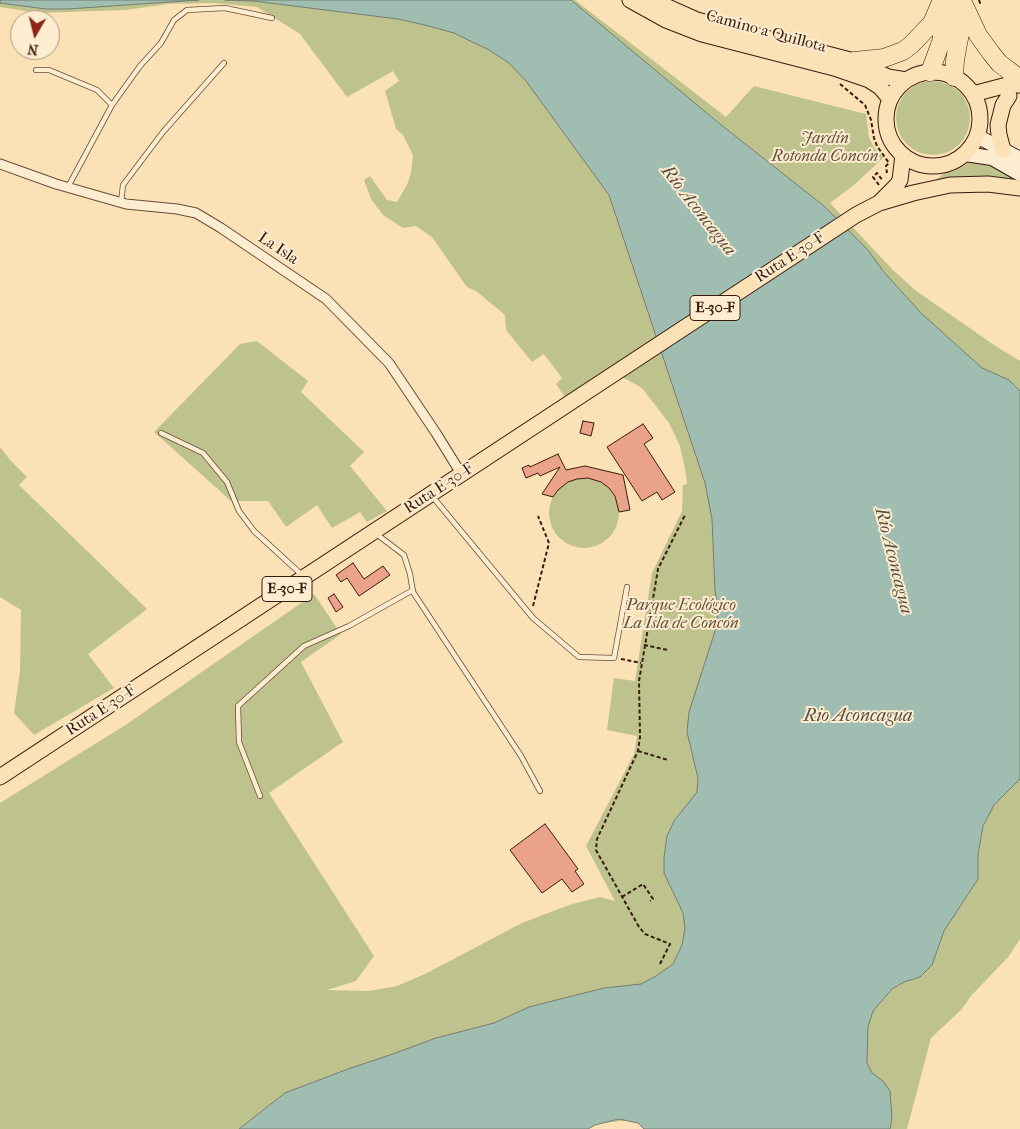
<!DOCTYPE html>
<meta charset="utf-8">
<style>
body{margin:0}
#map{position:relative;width:1020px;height:1129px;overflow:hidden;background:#fbe1b6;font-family:"IM FELL French Canon",serif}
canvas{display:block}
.north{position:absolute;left:10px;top:10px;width:50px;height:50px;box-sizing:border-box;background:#fcecd0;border:1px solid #ae9883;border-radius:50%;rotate:188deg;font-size:14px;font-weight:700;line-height:20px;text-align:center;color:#3a1b0f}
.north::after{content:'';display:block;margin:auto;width:18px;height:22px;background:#8f2418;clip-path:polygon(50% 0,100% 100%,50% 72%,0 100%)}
</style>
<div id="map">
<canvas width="1020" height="1129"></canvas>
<div class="north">N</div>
</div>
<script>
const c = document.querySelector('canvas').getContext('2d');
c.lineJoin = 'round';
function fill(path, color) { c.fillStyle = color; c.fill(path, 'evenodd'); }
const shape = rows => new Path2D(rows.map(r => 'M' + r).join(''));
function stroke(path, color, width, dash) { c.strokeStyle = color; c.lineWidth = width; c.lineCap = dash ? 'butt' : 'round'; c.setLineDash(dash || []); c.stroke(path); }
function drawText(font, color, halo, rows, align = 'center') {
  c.font = font + ' "IM FELL French Canon",serif'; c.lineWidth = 4; c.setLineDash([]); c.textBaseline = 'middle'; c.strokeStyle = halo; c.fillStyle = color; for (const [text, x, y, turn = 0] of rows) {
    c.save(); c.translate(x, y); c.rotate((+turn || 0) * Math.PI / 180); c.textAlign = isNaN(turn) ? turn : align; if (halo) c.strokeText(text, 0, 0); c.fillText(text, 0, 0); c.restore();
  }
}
const green = shape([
 [0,0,575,0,726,117,754,86,866,114,869,138,875,149,884,157,854,185,830,203,892,269,915,290,994,345,1020,361,1020,939,1009,956,971,996,961,1010,931,1038,907,1129,649,1129,639,1121,623,1121,592,1124,584,1129,0,1129,0,803,127,724,314,594,341,634,301,662,343,742,269,793,374,956,356,981,327,990,369,991,397,986,425,974,522,923,569,905,600,897,615,901,586,846,634,754,637,736,607,730,614,678,635,681,652,573,682,511,683,485,687,484,685,469,680,446,669,423,642,388,628,380,606,371,566,398,556,384,562,378,544,354,532,362,506,330,505,315,476,291,467,287,432,237,416,226,403,228,383,215,371,199,364,180,370,176,387,200,397,202,407,185,411,173,413,155,403,135,396,129,385,91,399,81,393,71,347,97,300,34,257,7,213,3,168,4,126,10,38,13,0,7],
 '896 118a37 37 0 1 1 74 0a37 37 0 1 1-74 0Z',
 [973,160,984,162,1020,180,934,182,944,173,954,171],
 [257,341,308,381,301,392,364,452,350,466,387,511,367,522,360,512,332,528,317,505,286,527,268,501,231,501,154,432,240,344],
 [0,447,10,460,27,477,19,485,147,609,88,654,114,688,34,735,14,713,20,671,21,610,0,597],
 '549 513a35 35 0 1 1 70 0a35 35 0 1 1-70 0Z'
]);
const water = shape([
 [0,0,199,0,68,9,46,9,0,3,0,0],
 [225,0,571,0,720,124,824,206,868,250,883,271,921,313,982,368,1009,380,1020,391,1020,779,994,805,983,826,978,854,978,879,944,931,932,965,920,977,904,982,892,989,873,1011,868,1027,867,1063,872,1073,883,1081,890,1091,892,1118,890,1129,644,1129,638,1123,619,1119,595,1125,588,1129,239,1129,285,1093,348,1069,390,1055,436,1038,494,1023,529,1007,604,988,641,984,656,976,673,964,682,945,685,928,683,913,664,873,664,857,667,836,674,821,697,792,698,778,687,732,689,712,716,628,718,611,715,590,712,519,705,483,609,195,526,81,509,63,489,50,454,33,425,25,398,19,253,1,225,0]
]);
const building = shape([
 [583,421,594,423,591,436,580,433,583,421],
 [643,424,653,438,644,444,675,492,662,500,657,492,642,501,607,447,643,424],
 [558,454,566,470,585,466,623,475,630,510,619,512,615,496,609,488,601,482,588,478,577,479,568,482,558,490,553,497,542,494,560,467,540,476,538,473,526,478,522,468,529,465,530,467,558,454],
 [353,563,364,579,383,566,390,575,359,596,347,578,341,582,336,575,353,563],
 [334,594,343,607,336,612,328,598,334,594],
 [545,824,578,869,575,871,584,884,572,892,562,879,542,893,510,850,545,824]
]);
const path = shape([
 [979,0,981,6],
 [840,84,865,105,871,120,874,138,877,146,889,163,886,166,887,173],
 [879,185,873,177,877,173,883,181],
 [533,606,549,543,538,516],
 [644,645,668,650],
 [621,659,641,663],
 [638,751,668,760],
 [622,897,643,884,653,899,650,901],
 [660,964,670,944,645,934,639,927,596,850,597,839,638,751,640,737,639,681,658,569,685,515]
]);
const lane = shape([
 [36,70,49,70,97,90,112,105,68,187],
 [112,105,140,66,161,43,174,20,187,10,225,8,272,18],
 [121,203,123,185,163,132,224,63],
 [161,433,203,453,227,482,239,511,254,531,302,575],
 [432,496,533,618,579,657,614,658,627,587],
 [375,533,404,555,410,574,413,592,521,756,540,791],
 [260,796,239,742,238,706,304,646,349,626,413,590]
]);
const street = shape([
 [0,164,56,184,126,204,177,209,196,213,221,228,326,299,389,363,436,433,462,475]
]);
const secondary = shape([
 [977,136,1020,159],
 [965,154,992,158,1020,174]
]);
const primary = shape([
 [630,0,666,20,702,34,834,68,869,80,880,87,890,99],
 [652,0,697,20,854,61,888,77,906,80],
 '886 119a47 47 0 1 1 94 0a47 47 0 1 1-94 0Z',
 [973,94,1007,85,1020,85],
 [1003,150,999,135,998,125,1003,105,1009,96],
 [880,202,897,185,900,180,903,155],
 [0,777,856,215,879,203,913,193,950,185,988,184,1020,188]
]);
const highway = shape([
 [963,3,978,35,991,53,999,63,1020,79],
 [854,61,884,58,903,51,911,45,932,23,942,0],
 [930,72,941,42,947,3],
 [954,77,955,60,960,33,963,3]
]);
const shields = [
 [715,308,50],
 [287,589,50]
];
const shieldNames = [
 ["E-30-F",715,308],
 ["E-30-F",287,589]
];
const streetNames = [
 ["Camino a Quillota",766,32,15],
 ["La Isla",278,249,34],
 ["Ruta E-30-F",790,258,-33],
 ["Ruta E-30-F",439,489,-33],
 ["Ruta E-30-F",101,711,-33]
];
const parkNames = [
 ["Jardín",825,139],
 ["Rotonda Concón",825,157],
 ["Parque Ecológico",681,606],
 ["La Isla de Concón",681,624]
];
const waterNames = [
 ["Río Aconcagua",698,211,52],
 ["Río Aconcagua",893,561,76],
 ["Rio Aconcagua",858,717]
];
fill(green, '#bec38e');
fill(water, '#9fbdb1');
stroke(water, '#777c70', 1);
fill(building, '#eaa28b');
stroke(building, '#3a1b0f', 1);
stroke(lane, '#6a4c39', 6);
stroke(street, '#6a4c39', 11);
stroke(secondary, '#3a1b0f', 16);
stroke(primary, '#3a1b0f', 17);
stroke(highway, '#3a1b0f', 19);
stroke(path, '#3a1b0f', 2, [4, 2.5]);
stroke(lane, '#fcecd0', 4.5);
stroke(street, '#fcecd0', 9);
stroke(secondary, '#fcecd0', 14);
stroke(primary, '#fbe1b6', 15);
stroke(highway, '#fbe1b6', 18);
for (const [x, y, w] of shields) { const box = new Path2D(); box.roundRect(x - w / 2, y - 12.5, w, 25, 4); c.fillStyle = '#fcecd0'; c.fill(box); stroke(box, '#3a1b0f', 1); }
drawText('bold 15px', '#3a1b0f', null, shieldNames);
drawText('16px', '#3a1b0f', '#fcecd0', streetNames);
drawText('italic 16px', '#624d35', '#fcecd0', parkNames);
drawText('italic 18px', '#584c40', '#fcecd0', waterNames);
</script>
